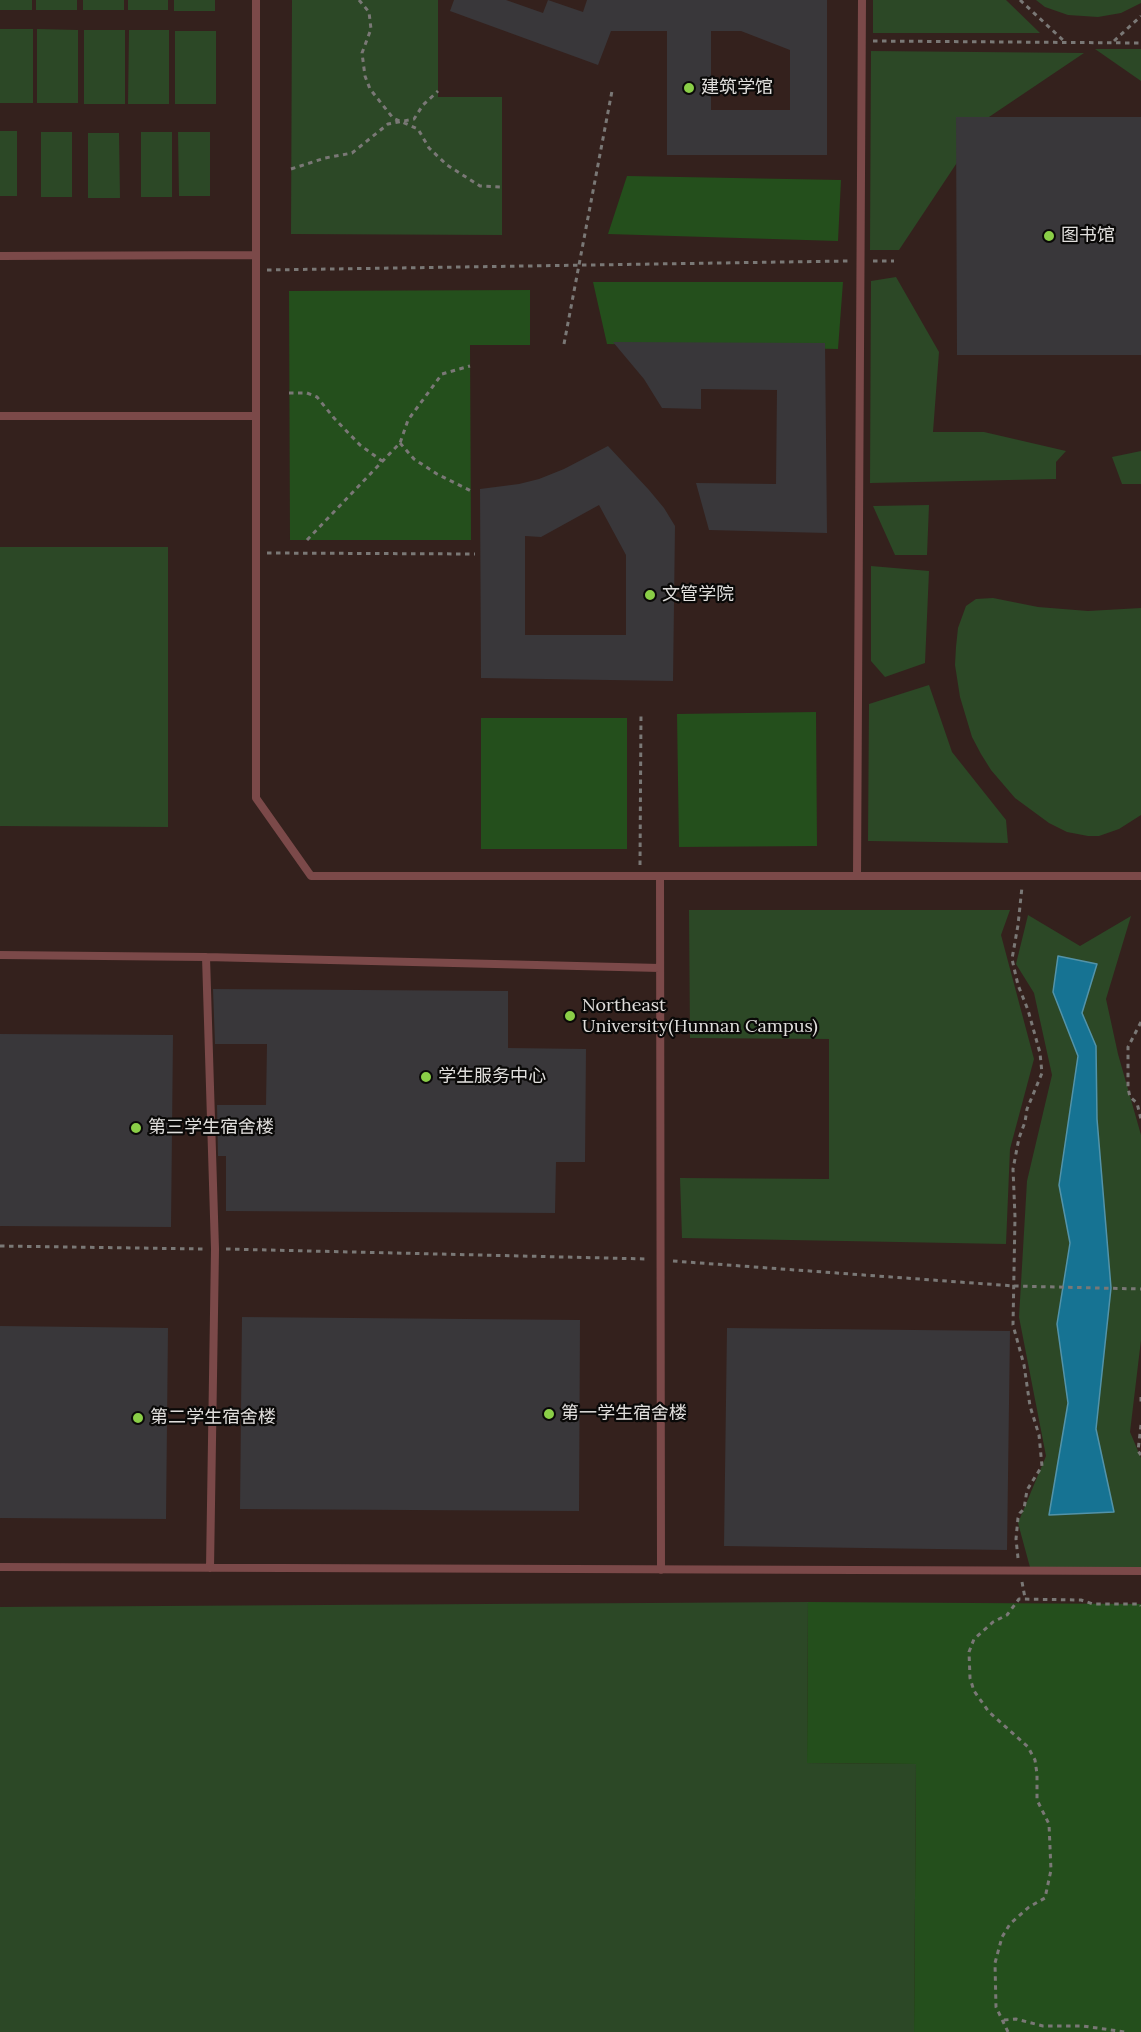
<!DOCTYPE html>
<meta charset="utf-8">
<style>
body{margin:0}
canvas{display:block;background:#211f1c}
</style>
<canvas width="1141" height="2032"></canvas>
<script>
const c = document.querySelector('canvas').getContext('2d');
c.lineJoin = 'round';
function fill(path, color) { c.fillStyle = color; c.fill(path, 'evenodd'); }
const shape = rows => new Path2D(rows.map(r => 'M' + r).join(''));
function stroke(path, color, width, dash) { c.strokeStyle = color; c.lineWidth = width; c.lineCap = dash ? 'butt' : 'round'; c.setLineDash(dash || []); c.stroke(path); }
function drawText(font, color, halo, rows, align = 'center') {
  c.font = font + ' Lora,"Noto Sans SC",serif'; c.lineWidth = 4.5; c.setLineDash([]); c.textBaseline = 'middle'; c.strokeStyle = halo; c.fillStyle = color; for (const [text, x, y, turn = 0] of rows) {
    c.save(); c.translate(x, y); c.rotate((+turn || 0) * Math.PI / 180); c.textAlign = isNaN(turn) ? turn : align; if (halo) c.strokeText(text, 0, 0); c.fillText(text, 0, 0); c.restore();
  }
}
const education = shape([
 [0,0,1141,0,1141,2032,0,2032]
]);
const green = shape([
 [0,0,32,0,32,10,0,10],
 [36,0,77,0,77,10,36,10],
 [83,0,124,0,124,10,83,10],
 [128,0,168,0,168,10,128,10],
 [174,0,215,0,215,11,174,11],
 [292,0,438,0,438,97,502,97,502,235,291,234],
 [873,0,1006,0,1040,33,873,33],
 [1036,0,1141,0,1141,3,1121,13,1098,17,1068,15,1045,7],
 [0,29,33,29,33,103,0,103],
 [37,29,78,30,78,103,37,103],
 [84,30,125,30,125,104,84,104],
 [129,30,169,30,169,104,128,104],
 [175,31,216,31,216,104,175,104],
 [1095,49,1141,49,1141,81],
 [871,51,1084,53,986,119,899,250,870,250],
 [0,131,17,131,17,196,0,196],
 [41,132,72,132,72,197,41,197],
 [141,132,172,132,172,197,141,197],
 [178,132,210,132,210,196,179,196],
 [88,133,119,133,120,198,88,198],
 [896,277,939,352,933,432,984,432,1066,451,1056,462,1056,479,870,483,871,281],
 [1141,451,1141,484,1122,484,1112,457],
 [929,505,927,555,895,555,873,506],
 [0,547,168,547,168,827,0,826],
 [871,566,929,571,925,663,885,677,871,661],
 [993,598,1038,607,1088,611,1141,608,1141,815,1119,829,1099,836,1088,836,1067,832,1049,823,1015,798,991,770,981,754,972,737,960,697,955,665,956,647,958,628,966,606,976,599],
 [929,685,952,752,1006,820,1008,843,868,841,869,704],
 [689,910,1010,910,1001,935,1034,1059,1010,1149,1006,1244,682,1238,680,1178,829,1179,829,1039,690,1038],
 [1028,915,1080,946,1131,916,1106,999,1118,1054,1141,1135,1141,1340,1130,1432,1141,1458,1141,1571,1031,1571,1018,1523,1046,1456,1019,1317,1027,1181,1052,1075,1034,993,1016,964],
 [808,1602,807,1763,916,1764,914,2032,0,2032,0,1607]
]);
const forest = shape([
 [627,176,841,180,838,241,608,234],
 [593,282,843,282,838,349,607,344],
 [530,290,530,345,470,345,471,540,290,540,289,291],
 [816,712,817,846,679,847,677,714],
 [481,718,627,718,627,849,481,849],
 [808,1602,1141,1604,1141,2032,914,2032,916,1764,807,1763]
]);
const water = shape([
 [1058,956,1097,964,1082,1013,1096,1046,1097,1119,1111,1288,1096,1429,1114,1512,1049,1515,1068,1403,1057,1324,1070,1243,1059,1185,1078,1056,1053,992,1058,956]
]);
const building = shape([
 [454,0,506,0,543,13,548,0,583,12,587,0,827,0,827,155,667,155,667,31,611,31,598,65,450,11],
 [711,31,741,31,790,50,790,110,711,110],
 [956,117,1141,117,1141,355,957,355],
 [613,342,825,343,827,533,709,530,696,483,776,484,777,390,701,389,701,409,662,408,644,379],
 [608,446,649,490,664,508,675,526,673,681,481,678,480,489,519,484,539,479,564,469],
 [599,505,626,555,626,635,525,635,525,536,541,537],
 [213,989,508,991,508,1048,586,1049,585,1162,556,1162,555,1213,226,1211,226,1156,218,1156,217,1105,266,1105,267,1044,215,1044],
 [0,1034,173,1035,171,1227,0,1226],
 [242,1317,580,1320,579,1511,240,1509],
 [0,1326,168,1328,166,1519,0,1518],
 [727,1328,1010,1331,1007,1550,724,1546]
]);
const path = shape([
 [359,0,369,12,371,29,362,53,365,76,370,89,393,118,418,129,429,148,447,165,480,186,502,187],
 [1020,0,1065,42],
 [873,41,1141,43],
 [1114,41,1141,16],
 [291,169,325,158,352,153,388,124,414,119,423,105,438,91],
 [873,261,894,261],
 [267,270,848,261],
 [564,344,612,91],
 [289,393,307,393,317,397,334,418,360,445,382,461],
 [400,443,414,459,437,474,471,491],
 [307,540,400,443,408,420,442,374,470,366],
 [267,553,475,554],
 [640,865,641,713],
 [1141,1022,1128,1047,1128,1088,1130,1097,1137,1103,1141,1119],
 [0,1246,204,1249],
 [226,1249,648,1259],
 [673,1261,1014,1286,1141,1289],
 [1141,1397,1141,1406],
 [1141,1425,1138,1451,1141,1455],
 [1018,1558,1016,1539,1018,1518,1020,1513,1024,1509,1027,1490,1042,1466,1039,1435,1030,1406,1024,1365,1013,1325,1015,1217,1013,1169,1019,1138,1025,1122,1027,1109,1042,1073,1040,1053,1028,1010,1018,985,1012,959,1018,925,1022,887],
 [1022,1582,1025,1598],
 [1004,2020,1016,2019,1043,2026,1083,2026,1125,2032],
 [1008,2032,996,2007,995,1963,1002,1937,1010,1924,1029,1907,1045,1898,1051,1870,1049,1824,1037,1800,1037,1774,1035,1760,1028,1747,989,1712,974,1691,970,1678,969,1652,974,1639,993,1622,1007,1615,1019,1599,1081,1600,1093,1604,1140,1604,1141,1606]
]);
const service = shape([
 [256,0,256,798,311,876,1141,876],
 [0,256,256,255],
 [0,416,256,416],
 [660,876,661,1570],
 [857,876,862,0],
 [0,955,206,957,660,968],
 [206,957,215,1249,210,1568],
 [0,1567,1141,1571]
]);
const markers = [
 [689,88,6,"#8ace47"],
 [1049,236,6,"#8ace47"],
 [650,595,6,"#8ace47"],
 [570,1016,6,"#8ace47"],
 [426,1077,6,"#8ace47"],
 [136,1128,6,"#8ace47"],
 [549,1414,6,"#8ace47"],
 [138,1418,6,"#8ace47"]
];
const poiNames = [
 ["建筑学馆",701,88],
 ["图书馆",1061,236],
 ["文管学院",662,595],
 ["Northeast",582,1006],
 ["University(Hunnan Campus)",582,1027],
 ["学生服务中心",438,1077],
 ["第三学生宿舍楼",148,1128],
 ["第一学生宿舍楼",561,1414],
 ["第二学生宿舍楼",150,1418]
];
fill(education, '#34211d');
fill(green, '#2c4826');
fill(forest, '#244f1c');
fill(water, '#167393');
stroke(water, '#5393a9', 1.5);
fill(building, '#39373a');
stroke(path, '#7a7876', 3, [4.5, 4.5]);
stroke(service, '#7b4949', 8);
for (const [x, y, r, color] of markers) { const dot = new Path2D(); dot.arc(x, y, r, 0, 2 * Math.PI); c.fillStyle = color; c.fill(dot); stroke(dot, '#0a0908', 2); }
drawText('18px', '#e0dedc', '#0a0908', poiNames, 'left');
</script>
